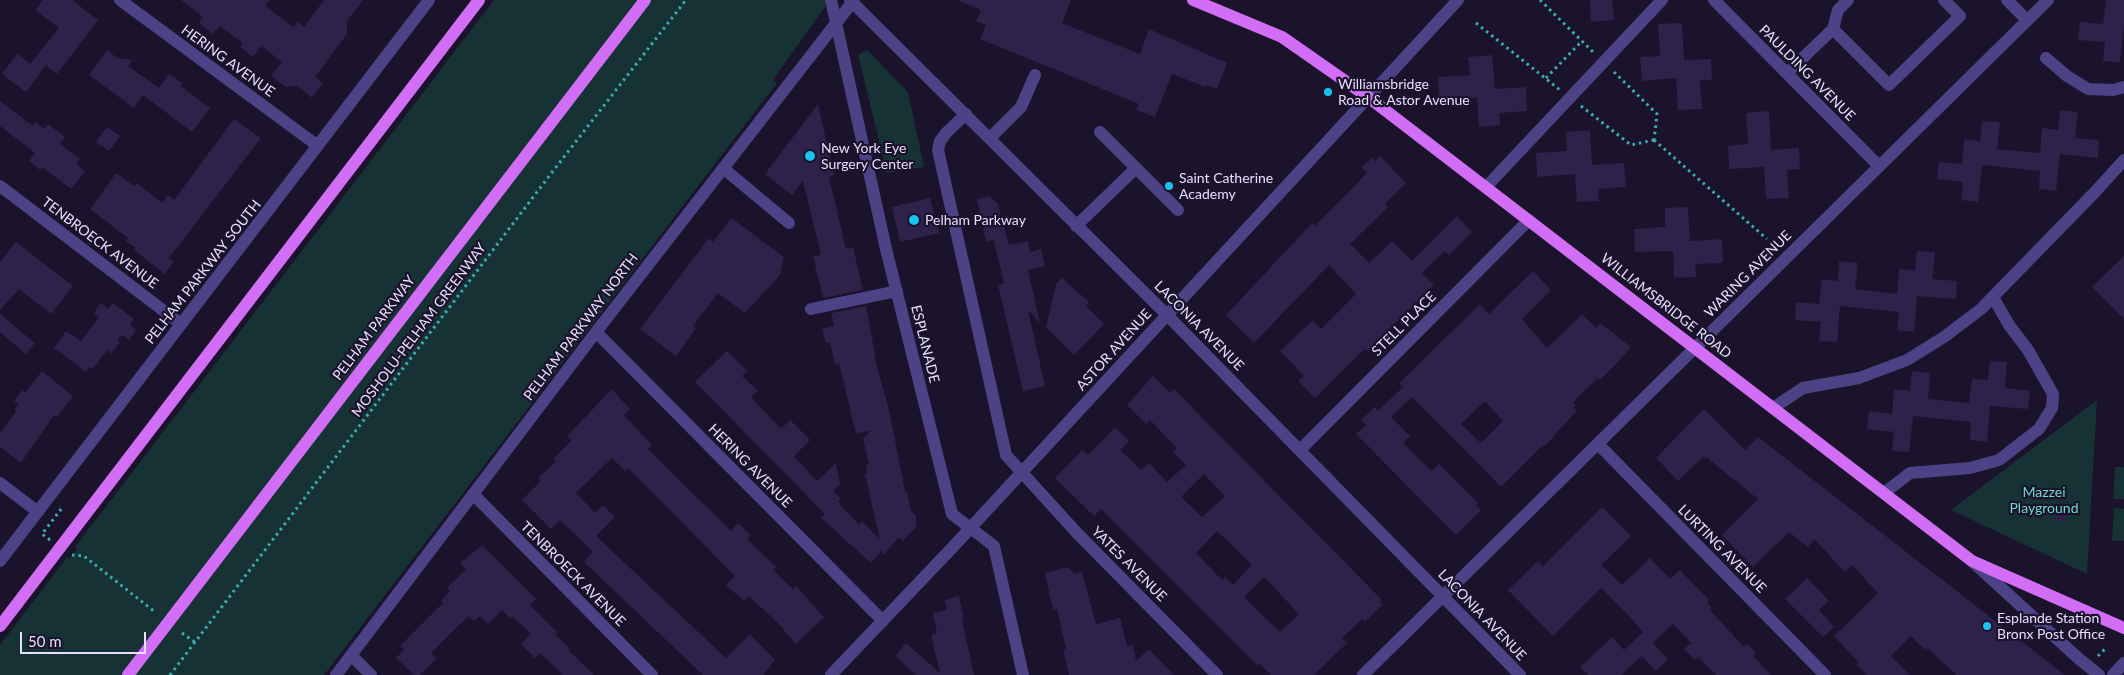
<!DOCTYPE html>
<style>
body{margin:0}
#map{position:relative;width:2124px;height:675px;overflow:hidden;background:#1a132b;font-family:Lato,sans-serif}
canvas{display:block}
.scale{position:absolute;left:20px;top:632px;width:126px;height:22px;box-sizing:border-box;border:2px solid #e6dffd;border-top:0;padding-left:6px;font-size:15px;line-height:18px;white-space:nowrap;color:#e6dffd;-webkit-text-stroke:4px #1a132b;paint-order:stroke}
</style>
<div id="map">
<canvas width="2124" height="675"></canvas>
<div class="scale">50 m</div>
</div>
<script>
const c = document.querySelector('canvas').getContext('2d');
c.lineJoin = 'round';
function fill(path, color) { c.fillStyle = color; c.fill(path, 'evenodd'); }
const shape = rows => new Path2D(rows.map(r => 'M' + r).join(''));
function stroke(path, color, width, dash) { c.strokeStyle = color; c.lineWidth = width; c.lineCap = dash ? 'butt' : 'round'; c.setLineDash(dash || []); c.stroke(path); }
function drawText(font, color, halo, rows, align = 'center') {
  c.font = font + ' Lato,sans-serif'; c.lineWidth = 4.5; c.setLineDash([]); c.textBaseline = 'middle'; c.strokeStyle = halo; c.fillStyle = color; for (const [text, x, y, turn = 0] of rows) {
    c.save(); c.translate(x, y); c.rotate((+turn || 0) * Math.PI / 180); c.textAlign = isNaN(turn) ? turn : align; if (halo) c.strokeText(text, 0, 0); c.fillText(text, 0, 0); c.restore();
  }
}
const green = shape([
 [494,0,830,0,773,80,777,83,324,675,0,675,0,645,67,557,69,559,77,549,75,547],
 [867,50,908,92,924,167,887,173,858,55],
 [2097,400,2087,574,1951,510],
 [2115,467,2124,467,2124,499,2113,499],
 [2114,508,2124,509,2124,541,2112,541]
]);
const building = shape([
 [43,0,72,0,98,20,57,74,46,65,26,92,2,74,17,54,30,64,59,28,35,10],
 [181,0,270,0,265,6,293,27,298,22,304,27,324,0,363,0,347,21,347,34,315,77,323,83,312,98,297,86,286,87,271,76,282,62,261,46,253,57,240,47,243,43,220,26,213,34,199,23,203,17],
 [957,0,1071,0,1062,23,1140,54,1149,29,1227,63,1217,89,1207,85,1206,87,1172,74,1155,117,1136,110,1139,104,980,39,986,25,976,21,981,10],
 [1590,0,1612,0,1614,20,1591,22],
 [2106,0,2124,0,2124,26,2120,62,2103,61,2105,42,2078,40,2080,22,2103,24],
 [1682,23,1684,60,1711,59,1712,80,1700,80,1702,109,1678,110,1676,78,1642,81,1640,57,1660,56,1658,24],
 [107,50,117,58,133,60,128,66,159,88,169,74,183,84,181,86,210,108,192,132,143,95,134,108,89,75],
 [1492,55,1495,89,1526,87,1527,111,1499,113,1500,125,1479,127,1477,98,1439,101,1438,77,1470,75,1468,57],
 [0,101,33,126,36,122,44,129,48,124,65,137,60,144,80,159,76,164,85,171,71,189,42,167,40,170,29,161,35,153,0,126],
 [818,104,834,175,829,177,846,249,853,247,863,290,823,298,813,256,821,255,803,181,792,195,765,174],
 [2060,110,2078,112,2075,138,2099,140,2098,158,2060,154,2056,191,2039,189,2040,171,1982,165,1978,202,1961,200,1963,182,1937,179,1939,162,1962,164,1964,139,1980,141,1982,121,2000,122,1997,149,2040,153,2042,128,2058,130],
 [1769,111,1771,150,1799,148,1800,169,1787,170,1789,198,1766,199,1764,167,1729,169,1728,146,1748,144,1746,113],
 [234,119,261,138,169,258,174,261,165,274,134,250,136,248,126,241,128,238,90,209,116,173,134,186,137,183,162,203,168,195,174,200],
 [107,127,120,136,109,151,96,142],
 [1590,130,1592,165,1624,163,1626,187,1598,189,1599,201,1577,202,1575,174,1537,177,1536,153,1567,151,1566,132],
 [1380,156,1406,183,1385,204,1388,207,1350,244,1369,263,1392,241,1412,261,1457,216,1472,232,1449,255,1445,251,1422,273,1434,285,1367,351,1365,349,1315,398,1298,381,1304,376,1280,351,1313,320,1321,329,1356,294,1329,265,1254,343,1226,315,1299,237,1312,223,1315,226,1367,173,1362,167,1372,158,1375,161],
 [989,196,998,204,1009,245,1028,241,1030,252,1041,249,1045,266,1028,270,1040,323,1028,310,1045,386,1023,391,998,285,1004,284,994,240,986,242,977,199],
 [930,198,939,233,900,242,892,207],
 [1688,207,1690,241,1722,239,1723,263,1695,264,1696,277,1674,278,1673,251,1635,252,1634,229,1665,227,1665,208],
 [731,218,784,257,780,275,745,313,718,293,693,326,696,328,676,356,640,329,709,238,713,242],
 [16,242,73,286,51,314,19,289,0,310,0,262],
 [1917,251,1935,252,1932,279,1957,281,1956,299,1917,296,1914,332,1897,330,1899,312,1840,306,1837,342,1819,341,1821,322,1795,320,1796,302,1819,304,1822,279,1838,281,1839,261,1858,263,1855,289,1897,294,1899,269,1915,270],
 [2124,256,2124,319,2092,287],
 [1533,271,1551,290,1522,319,1547,348,1582,314,1596,328,1600,323,1631,347,1619,361,1600,380,1598,378,1573,402,1576,405,1573,408,1577,411,1554,435,1555,436,1544,446,1543,445,1501,487,1412,397,1391,417,1410,436,1403,443,1421,461,1432,471,1439,464,1478,503,1476,505,1481,510,1456,535,1356,434,1366,425,1361,420,1375,407,1378,411,1403,387,1399,383,1480,304,1489,314],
 [1485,401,1503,421,1481,443,1461,424],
 [1062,278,1089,302,1086,306,1104,324,1074,355,1046,328,1056,284],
 [101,303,108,309,113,303,134,319,130,325,136,330,129,340,122,335,117,340,120,342,111,354,107,350,93,369,89,367,86,372,54,348,66,331,81,341,99,317,94,313],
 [866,306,877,366,890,414,905,491,907,491,911,511,916,515,916,527,903,541,899,537,883,555,882,550,871,563,821,518,825,514,695,382,727,351,747,371,742,376,758,391,751,397,781,429,790,420,810,440,794,456,817,481,836,463,840,485,833,491,841,499,838,502,859,525,862,521,880,540,865,474,868,473,866,465,869,464,863,439,872,430,856,434,839,363,835,364,830,342,826,343,822,329,834,326,831,313],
 [0,314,35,343,26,354,0,332],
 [1990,361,2007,362,2005,388,2030,391,2028,409,1990,406,1987,442,1970,440,1971,422,1913,416,1909,452,1892,451,1894,432,1867,429,1869,411,1892,414,1894,389,1910,391,1912,371,1930,373,1928,399,1969,403,1972,379,1988,380],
 [42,371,73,396,57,417,54,415,21,463,0,447,0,434,16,411,14,410,19,404,14,401,22,390,25,393],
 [1153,376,1170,393,1174,389,1382,600,1380,602,1383,604,1365,622,1362,619,1342,638,1347,643,1314,675,1271,675,1259,663,1257,665,1101,509,1094,516,1055,478,1082,450,1088,455,1115,427,1129,441,1120,450,1141,470,1149,463,1167,482,1186,465,1173,452,1177,448,1150,420,1146,424,1127,405],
 [1204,474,1225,496,1202,517,1181,497],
 [1217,531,1252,565,1233,585,1225,577,1222,580,1196,553],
 [1264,577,1299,614,1280,632,1244,597],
 [612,389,630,409,624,415,652,445,648,449,731,531,738,523,751,535,747,539,776,567,773,570,793,589,796,586,824,617,796,644,783,630,784,629,749,596,744,601,726,585,735,576,628,468,625,471,612,458,576,493,595,513,603,505,615,517,596,536,726,658,750,634,775,660,763,675,703,675,584,562,593,552,560,520,551,529,522,500,541,481,538,478,556,461,554,458,572,440,567,436],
 [1704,409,1745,450,1758,437,2065,675,1957,675,1927,648,1925,650,1911,636,1891,656,1910,675,1867,675,1857,665,1859,663,1834,636,1878,593,1852,565,1845,572,1814,539,1808,547,1789,532,1753,567,1722,535,1758,499,1706,457,1705,459,1703,457,1678,481,1656,458],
 [2061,501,2071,514,2059,523,2049,511],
 [1602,507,1631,536,1601,565,1622,585,1650,558,1670,579,1680,570,1709,600,1707,603,1712,608,1710,610,1744,647,1747,644,1756,653,1753,656,1771,675,1716,675,1698,657,1695,660,1684,649,1691,643,1673,624,1653,643,1668,659,1656,671,1642,656,1621,675,1588,675,1580,667,1612,637,1624,650,1643,632,1629,616,1601,588,1553,636,1508,590,1538,561,1543,566],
 [482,545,536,599,530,605,557,632,555,634,570,649,568,650,594,675,563,675,540,653,535,658,521,644,531,634,512,616,510,618,502,610,488,624,480,616,474,621,469,617,462,622,431,653,437,658,420,675,414,675,396,658,404,650,400,646,443,603,441,601,450,591,447,588,466,569,460,563],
 [1068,567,1074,574,1082,572,1096,624,1120,618,1127,646,1133,645,1136,661,1149,649,1174,675,1069,675,1063,650,1066,649,1057,609,1053,610,1045,573],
 [1807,578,1829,601,1819,610,1834,627,1823,637,1785,599],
 [959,596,964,620,962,620,974,675,916,675,895,656,906,643,940,673,931,635,937,633,933,613,947,610,945,600]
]);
const path = shape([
 [1540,0,1593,52],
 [1476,23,1560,90],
 [1614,72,1657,114,1654,140],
 [1546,78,1582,41],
 [1581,106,1631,145,1654,140],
 [1654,140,1767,239],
 [50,540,42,534,62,508,60,506],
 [72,555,84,556,155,612],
 [182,633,196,643],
 [2098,656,2107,647],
 [170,675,553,171,686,0]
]);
const minor = shape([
 [120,0,318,146],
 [831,0,886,249,952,514,994,546,1023,675],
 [850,0,1166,314,1520,675],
 [1714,0,1879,166],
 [2007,0,2027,20],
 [1833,29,1889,85,1960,16,1944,0],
 [2046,58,2067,76,2088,89,2113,90,2124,87],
 [1787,73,1833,29,1838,10,1848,0],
 [966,114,947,132,940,141,938,150,1006,455,1077,533,1217,675],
 [990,138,1021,107,1035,75],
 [723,168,789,223],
 [1136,168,1178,210],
 [0,186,181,324],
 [1486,187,1662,0],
 [1076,226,1136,168,1100,132],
 [811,309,897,291],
 [596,332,883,621],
 [1773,408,1803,388,1859,378,1907,360,1944,337,1981,309,2096,191,2124,160],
 [1598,444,1825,675],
 [1300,450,1529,220],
 [0,483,38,512],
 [1884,493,1910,473,1970,468,1999,460,2039,429,2052,408,2053,394,2028,350,2009,325,1993,297],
 [473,494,652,675],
 [0,561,429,0],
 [1974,563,2078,658,2099,675],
 [351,655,371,675],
 [336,675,596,332,854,0],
 [831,675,951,549,1458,0],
 [1363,675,2048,0],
 [2113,675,2124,663]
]);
const major = shape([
 [1193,0,1282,37,1368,97,1972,561,2124,628],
 [0,626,479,0],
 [128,675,645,0]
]);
const markers = [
 [1328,92,5,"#19c2ef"],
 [810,156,6,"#19c2ef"],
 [1169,186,5,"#19c2ef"],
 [914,220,6,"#19c2ef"],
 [1987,626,5,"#19c2ef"]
];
const streetNames = [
 ["HERING AVENUE",228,61,36],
 ["PAULDING AVENUE",1807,73,45],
 ["TENBROECK AVENUE",100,243,37],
 ["PELHAM PARKWAY SOUTH",203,272,-52],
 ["WARING AVENUE",1748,274,-45],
 ["WILLIAMSBRIDGE ROAD",1666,306,38],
 ["STELL PLACE",1404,324,-45],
 ["LACONIA AVENUE",1199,326,45],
 ["PELHAM PARKWAY NORTH",581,327,-53],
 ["PELHAM PARKWAY",374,328,-53],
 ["MOSHOLU-PELHAM GREENWAY",419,330,-53],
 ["ESPLANADE",925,344,76],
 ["ASTOR AVENUE",1114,350,-48],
 ["HERING AVENUE",750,466,45],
 ["LURTING AVENUE",1722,549,45],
 ["YATES AVENUE",1129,564,45],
 ["TENBROECK AVENUE",573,574,45],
 ["LACONIA AVENUE",1482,615,46]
];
const poiNames = [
 ["Williamsbridge",1338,84],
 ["Road & Astor Avenue",1338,100],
 ["New York Eye",821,148],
 ["Surgery Center",821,164],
 ["Saint Catherine",1179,178],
 ["Academy",1179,194],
 ["Pelham Parkway",925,220],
 ["Esplande Station",1997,618],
 ["Bronx Post Office",1997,634]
];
const parkNames = [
 ["Mazzei",2044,492],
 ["Playground",2044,508]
];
fill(green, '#173234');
fill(building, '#2e214a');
stroke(path, '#3ab0b6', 3, [2.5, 4]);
stroke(minor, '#4c4286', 12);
stroke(major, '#d16ef5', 12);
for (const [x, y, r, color] of markers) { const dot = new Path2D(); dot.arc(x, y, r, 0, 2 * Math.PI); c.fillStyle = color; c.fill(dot); stroke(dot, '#1a132b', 2); }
drawText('14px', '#e6dffd', '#1a132b', streetNames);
drawText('14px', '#e6dffd', '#1a132b', poiNames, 'left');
drawText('14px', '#6ed9cb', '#1a132b', parkNames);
</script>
